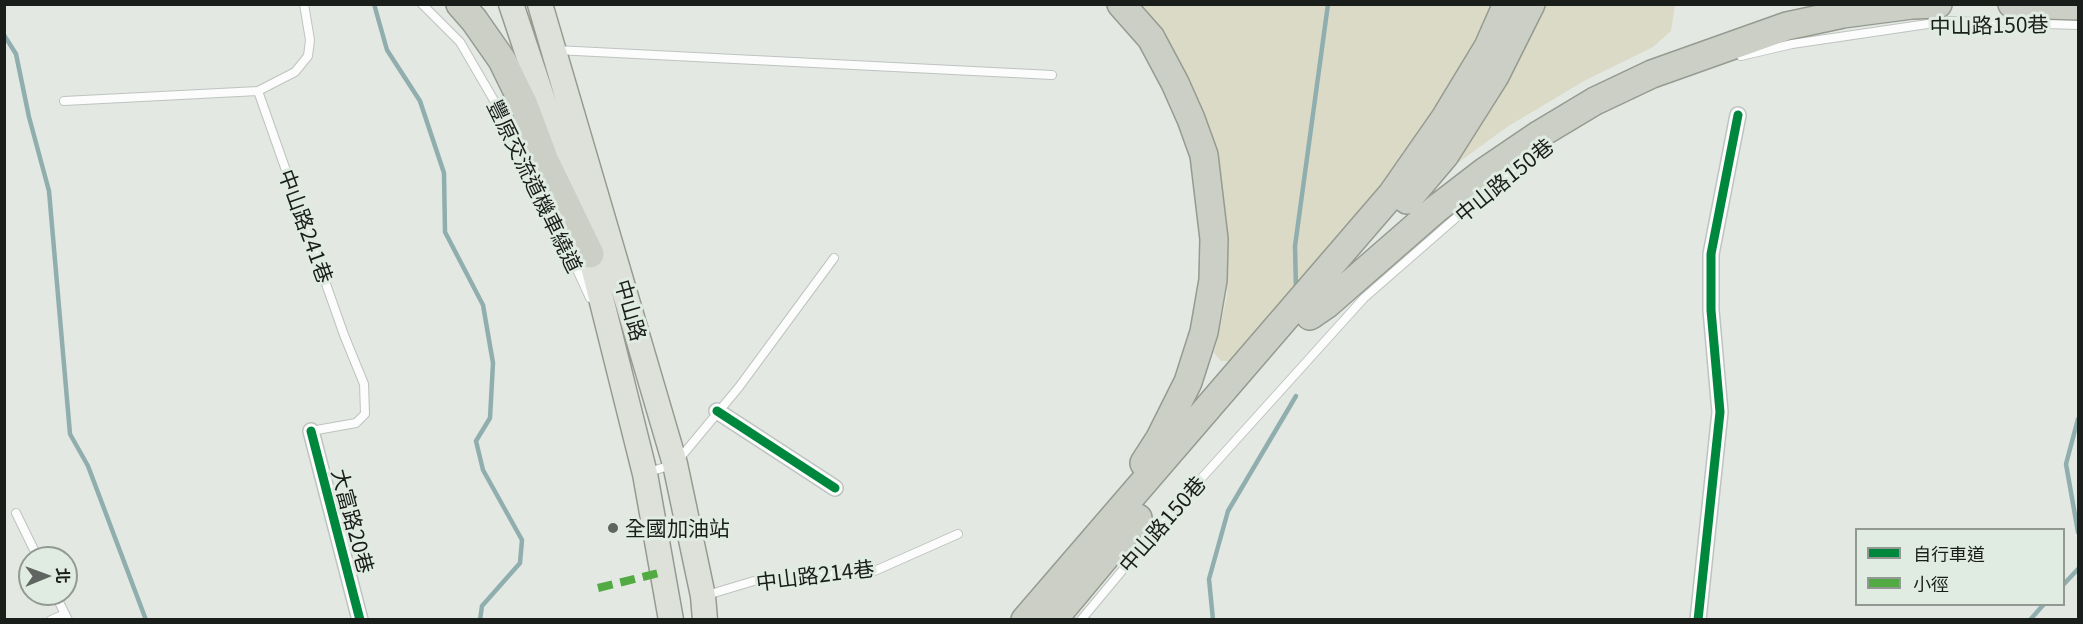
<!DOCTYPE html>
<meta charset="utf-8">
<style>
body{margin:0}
#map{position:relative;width:2083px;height:624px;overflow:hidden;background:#e3e8e3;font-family:Georgia,"Noto Sans TC",serif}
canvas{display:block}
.frame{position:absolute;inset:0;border:6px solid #1a1e1b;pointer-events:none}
.legend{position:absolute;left:1855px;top:528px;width:210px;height:78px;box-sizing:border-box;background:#e0ebe2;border:2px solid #919992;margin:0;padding:8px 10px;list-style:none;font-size:18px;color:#1a1e1b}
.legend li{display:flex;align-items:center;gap:12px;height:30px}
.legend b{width:30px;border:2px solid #919992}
.north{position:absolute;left:18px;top:546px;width:60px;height:60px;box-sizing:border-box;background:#e0ebe2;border:2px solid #919992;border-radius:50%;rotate:89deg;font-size:16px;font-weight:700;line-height:24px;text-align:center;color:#1a1e1b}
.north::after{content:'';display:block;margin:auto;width:21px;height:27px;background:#606561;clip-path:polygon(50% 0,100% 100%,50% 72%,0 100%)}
</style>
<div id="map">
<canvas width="2083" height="624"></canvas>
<div class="frame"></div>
<ul class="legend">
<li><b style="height:8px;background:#00873e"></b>自行車道</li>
<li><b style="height:8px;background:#52aa43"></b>小徑</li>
</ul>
<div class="north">北</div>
</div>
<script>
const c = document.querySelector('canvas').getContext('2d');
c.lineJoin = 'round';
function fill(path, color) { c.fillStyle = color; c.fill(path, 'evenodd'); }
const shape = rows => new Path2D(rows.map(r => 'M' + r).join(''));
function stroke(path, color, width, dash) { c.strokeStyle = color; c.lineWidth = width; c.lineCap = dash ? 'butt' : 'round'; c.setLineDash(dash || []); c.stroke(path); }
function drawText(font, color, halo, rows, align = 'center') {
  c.font = font + ' Georgia,"Noto Sans TC",serif'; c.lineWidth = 6; c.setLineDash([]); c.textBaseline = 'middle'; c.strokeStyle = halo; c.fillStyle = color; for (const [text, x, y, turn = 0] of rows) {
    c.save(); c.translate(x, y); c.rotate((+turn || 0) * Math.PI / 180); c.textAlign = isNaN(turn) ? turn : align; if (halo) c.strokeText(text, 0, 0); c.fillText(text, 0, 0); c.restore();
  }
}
const green = shape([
 [1134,5,1493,5,1462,67,1399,167,1231,361,1221,361,1214,353,1227,296,1228,236,1221,180,1207,133],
 [1540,5,1675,5,1671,31,1653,47,1584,81,1507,127,1440,176]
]);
const stream = shape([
 [374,4,387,50,420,101,444,173,445,232,483,305,493,363,490,418,476,441,483,470,522,540,520,563,482,606,480,620],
 [4,35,16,54,29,117,49,191,70,434,88,466,146,620],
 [1296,290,1295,246,1328,4],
 [2078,419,2066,464,2078,532],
 [2064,584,2078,569],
 [1213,620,1209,579,1228,511,1296,396],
 [2030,620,2044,604]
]);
const service = shape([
 [304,4,310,40,308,56,295,72,258,91,344,335,364,384,365,414,356,423,311,431],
 [422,4,460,42,520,145,590,298],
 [556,50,1052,75],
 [1741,56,1792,44,1948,21,2078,25],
 [64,101,258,91],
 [649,472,675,464,739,387,834,258],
 [16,513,38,558],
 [55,594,68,620],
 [707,595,764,578,870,573,958,534],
 [51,620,65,614],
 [1081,620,1171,512,1364,298,1505,175,1535,154]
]);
const minor = shape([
 [717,411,835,488],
 [311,431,360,620],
 [1698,620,1720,412,1711,310,1711,254,1738,115]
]);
const primary = shape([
 [511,4,558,145,590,254,645,474,671,620],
 [540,4,675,464,703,596,705,620]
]);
const motorway = shape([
 [460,4,474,20,502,60,524,105,545,161,590,254],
 [1121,4,1151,38,1175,83,1191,119,1204,155,1214,239,1213,280,1204,332,1188,382,1160,438,1144,463],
 [2012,4,2078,6],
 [1407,200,1445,155,1495,76,1531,4],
 [1310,316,1326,305,1436,209,1484,172,1540,134,1595,101,1652,74,1787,26,1843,14,1912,5,1938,4],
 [1025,620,1392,194,1445,118,1488,47,1507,4],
 [1053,620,1138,518]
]);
const quiet = shape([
 [598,588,663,572]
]);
const cycleway = shape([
 [717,411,835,488],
 [311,431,360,620],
 [1698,620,1720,412,1711,310,1711,254,1738,115]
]);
const markers = [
 [613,528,6,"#606561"]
];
const streetNames = [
 ["中山路150巷",1989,25,-1],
 ["中山路150巷",1504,180,-39],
 ["豐原交流道機車繞道",535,186,64],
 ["中山路241巷",306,226,70],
 ["中山路",631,310,74],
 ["大富路20巷",353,521,75],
 ["中山路150巷",1162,524,-49],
 ["中山路214巷",815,575,-7]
];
const poiNames = [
 ["全國加油站",625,528]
];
fill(green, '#dadac7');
stroke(stream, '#91aeaf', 4.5);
stroke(service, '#bec3c0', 10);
stroke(minor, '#bec3c0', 18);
stroke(primary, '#959b8f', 27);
stroke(motorway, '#959b8f', 30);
stroke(service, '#fbfcfb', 8);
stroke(minor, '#fbfcfb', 15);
stroke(primary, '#dee1da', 24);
stroke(motorway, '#cbcfc6', 27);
stroke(quiet, '#52aa43', 8, [15, 8]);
stroke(cycleway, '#00873e', 9);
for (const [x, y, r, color] of markers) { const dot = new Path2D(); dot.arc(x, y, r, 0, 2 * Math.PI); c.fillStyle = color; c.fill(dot); stroke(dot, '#e0ebe2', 2); }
drawText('21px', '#1a1e1b', '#e0ebe2', streetNames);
drawText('21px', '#1a1e1b', '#e0ebe2', poiNames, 'left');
</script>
